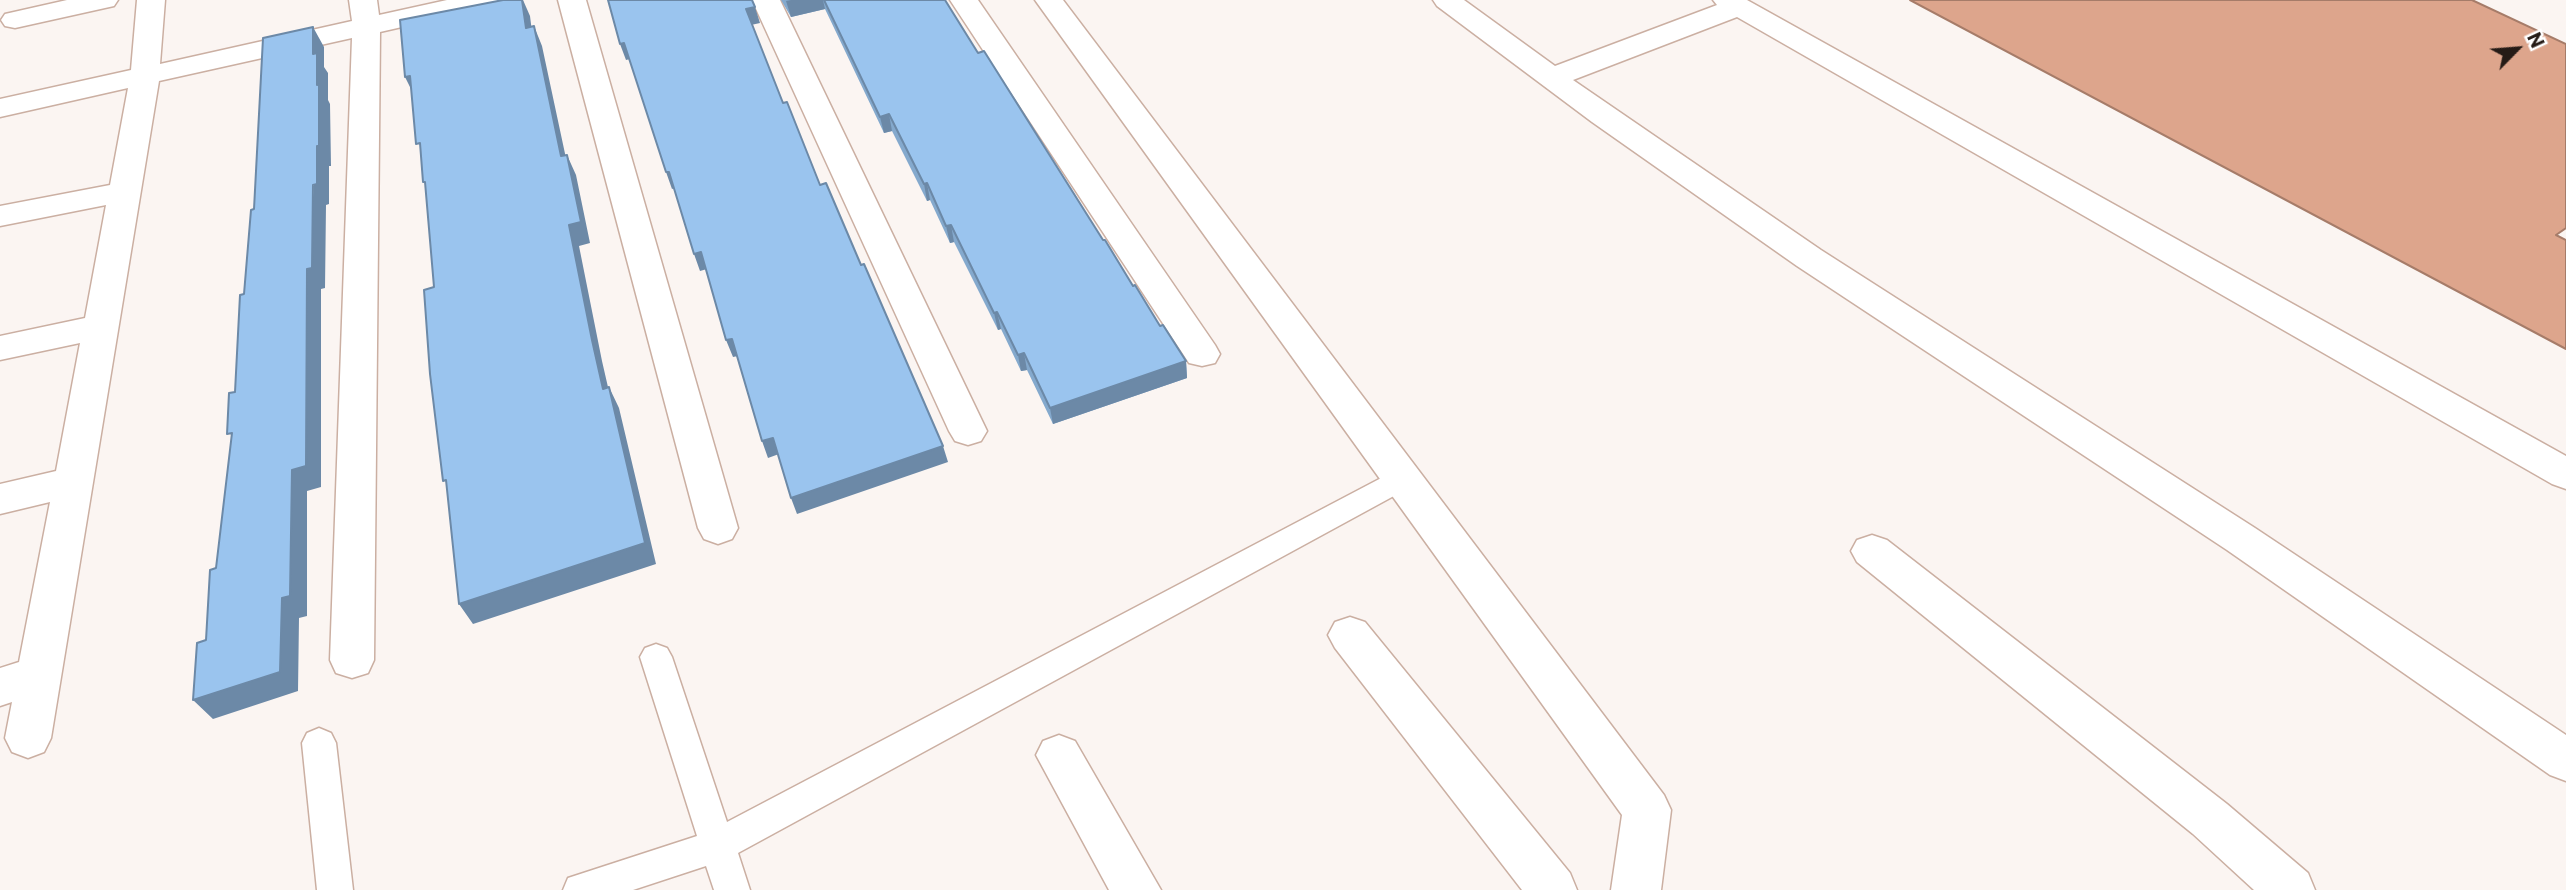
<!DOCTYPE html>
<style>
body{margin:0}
#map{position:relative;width:2566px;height:890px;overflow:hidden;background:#fbf5f2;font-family:Commissioner,sans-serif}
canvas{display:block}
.north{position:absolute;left:2482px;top:14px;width:70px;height:70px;-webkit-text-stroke:5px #fff;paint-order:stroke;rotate:65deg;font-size:19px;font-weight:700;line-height:28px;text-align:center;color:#251b16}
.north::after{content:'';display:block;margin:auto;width:24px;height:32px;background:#251b16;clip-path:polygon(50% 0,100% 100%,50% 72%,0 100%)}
</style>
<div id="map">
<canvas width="2566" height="890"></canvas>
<div class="north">N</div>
</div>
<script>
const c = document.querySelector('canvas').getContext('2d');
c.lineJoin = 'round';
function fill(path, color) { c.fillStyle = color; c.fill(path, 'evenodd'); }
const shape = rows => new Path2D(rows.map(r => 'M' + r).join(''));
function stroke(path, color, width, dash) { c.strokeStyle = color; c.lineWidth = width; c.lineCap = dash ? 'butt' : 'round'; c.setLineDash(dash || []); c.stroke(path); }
const water = shape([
 [1910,0,2472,0,2566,44,2566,228,2556,235,2566,240,2566,349,1910,0]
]);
const lane = shape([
 [1404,466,1414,469,1418,477,1414,485,738,853,750,890,714,890,706,866,633,890,563,890,568,878,697,836,640,657,645,648,656,644,667,648,672,657,727,822,1404,466],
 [319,728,331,733,336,743,353,890,317,890,302,743,307,733,319,728]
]);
const street = shape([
 [67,0,118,0,114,6,15,28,5,26,1,20,5,14,67,0],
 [137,0,165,0,160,64,352,21,349,0,377,0,379,15,447,0,498,0,494,6,380,32,374,660,368,673,352,678,336,673,330,660,352,38,159,81,51,738,44,752,28,758,12,752,5,738,12,702,0,706,0,668,19,662,50,502,0,514,0,484,56,471,80,343,0,360,0,336,85,318,106,205,0,226,0,206,110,185,128,88,0,117,0,99,131,70,137,0],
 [558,0,586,0,738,528,732,539,718,544,704,539,698,528,558,0],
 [752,0,780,0,987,431,981,441,968,445,955,441,949,431,752,0],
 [950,0,978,0,1215,345,1220,354,1215,363,1202,366,1189,363,950,0],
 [1035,0,1063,0,1664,795,1671,810,1661,890,1611,890,1622,815,1035,0],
 [1433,0,1464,0,1555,66,1717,5,1713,0,1747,0,2566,456,2566,489,2552,484,1737,17,1573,80,1821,250,2255,528,2566,735,2566,781,2550,775,2227,550,1797,266,1592,122,1437,6,1433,0],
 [1872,535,1887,540,2227,804,2308,873,2315,890,2254,890,2193,834,1857,562,1851,551,1857,540,1872,535],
 [1350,617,1365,622,1570,873,1577,890,1522,890,1335,648,1328,635,1335,622,1350,617],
 [1059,735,1075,741,1161,890,1109,890,1036,755,1043,741,1059,735]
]);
const wall = shape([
 [781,0,945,0,978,53,1103,240,1160,326,1186,361,1187,378,1053,424,1027,370,1021,371,1001,329,998,330,954,242,950,243,930,200,927,201,892,131,884,133,825,9,791,17]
]);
const shadedWall = shape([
 [522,0,523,0,530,16,534,48,526,28],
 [791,0,823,0,825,9,791,17,786,1],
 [755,7,760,23,751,25,746,9],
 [534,26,542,46,570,177,561,156],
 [313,27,324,47,324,67,328,73,328,100,330,104,331,166,329,166,329,204,326,205,325,288,321,289,321,487,307,491,307,616,299,618,298,691,213,719,193,700,282,598,317,146,317,85,313,54],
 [624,43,630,59,626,60,620,44],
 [410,76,415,97,405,77],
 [889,114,892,131,884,133,880,117],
 [567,155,576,175,590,243,579,246,602,361,613,409,603,389,592,340,569,225],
 [666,172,669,172,675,188,672,189],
 [927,183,930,200,927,201,924,184],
 [951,225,954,242,950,243,946,226],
 [701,252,707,269,700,271,694,254],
 [997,312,1001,329,998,330,994,313],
 [732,339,738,356,733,357,726,340],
 [1024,353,1027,370,1021,371,1018,355],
 [1186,361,1187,378,1053,424,1050,408],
 [609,387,619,408,656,564,473,624,459,604],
 [773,438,779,454,768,458,762,441],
 [943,446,948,462,797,514,791,498]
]);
const building = shape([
 [503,0,522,0,526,28,534,26,561,156,567,155,581,222,569,225,592,340,603,389,609,387,645,543,459,604,446,480,443,481,430,374,424,290,434,287,425,182,423,182,420,143,416,144,410,76,405,77,400,20,503,0],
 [608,0,752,0,755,7,746,9,783,103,787,102,820,185,826,183,861,265,864,264,943,446,791,498,773,438,762,441,732,339,726,340,701,252,694,254,669,172,666,172,624,43,620,44,608,0],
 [824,0,945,0,978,53,984,51,1103,240,1105,240,1133,286,1135,285,1160,326,1163,325,1186,361,1050,408,1024,353,1018,355,997,312,994,313,951,225,946,226,927,183,924,184,889,114,880,117,824,0],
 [313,27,313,54,317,53,317,85,319,84,319,146,317,146,317,184,313,185,312,268,307,269,306,466,292,470,290,596,282,598,280,672,193,700,197,643,206,640,210,570,216,568,232,433,227,434,229,393,235,392,240,295,244,294,251,210,254,209,263,38,313,27]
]);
fill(water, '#dda58c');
stroke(water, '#a67c69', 2);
stroke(lane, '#cbafa2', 3);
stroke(street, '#cbafa2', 3);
fill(lane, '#fff');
fill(street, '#fff');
fill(wall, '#84a9cd');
fill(shadedWall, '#6c89a7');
fill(building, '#9ac4ee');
stroke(building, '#6c89a7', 2);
</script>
